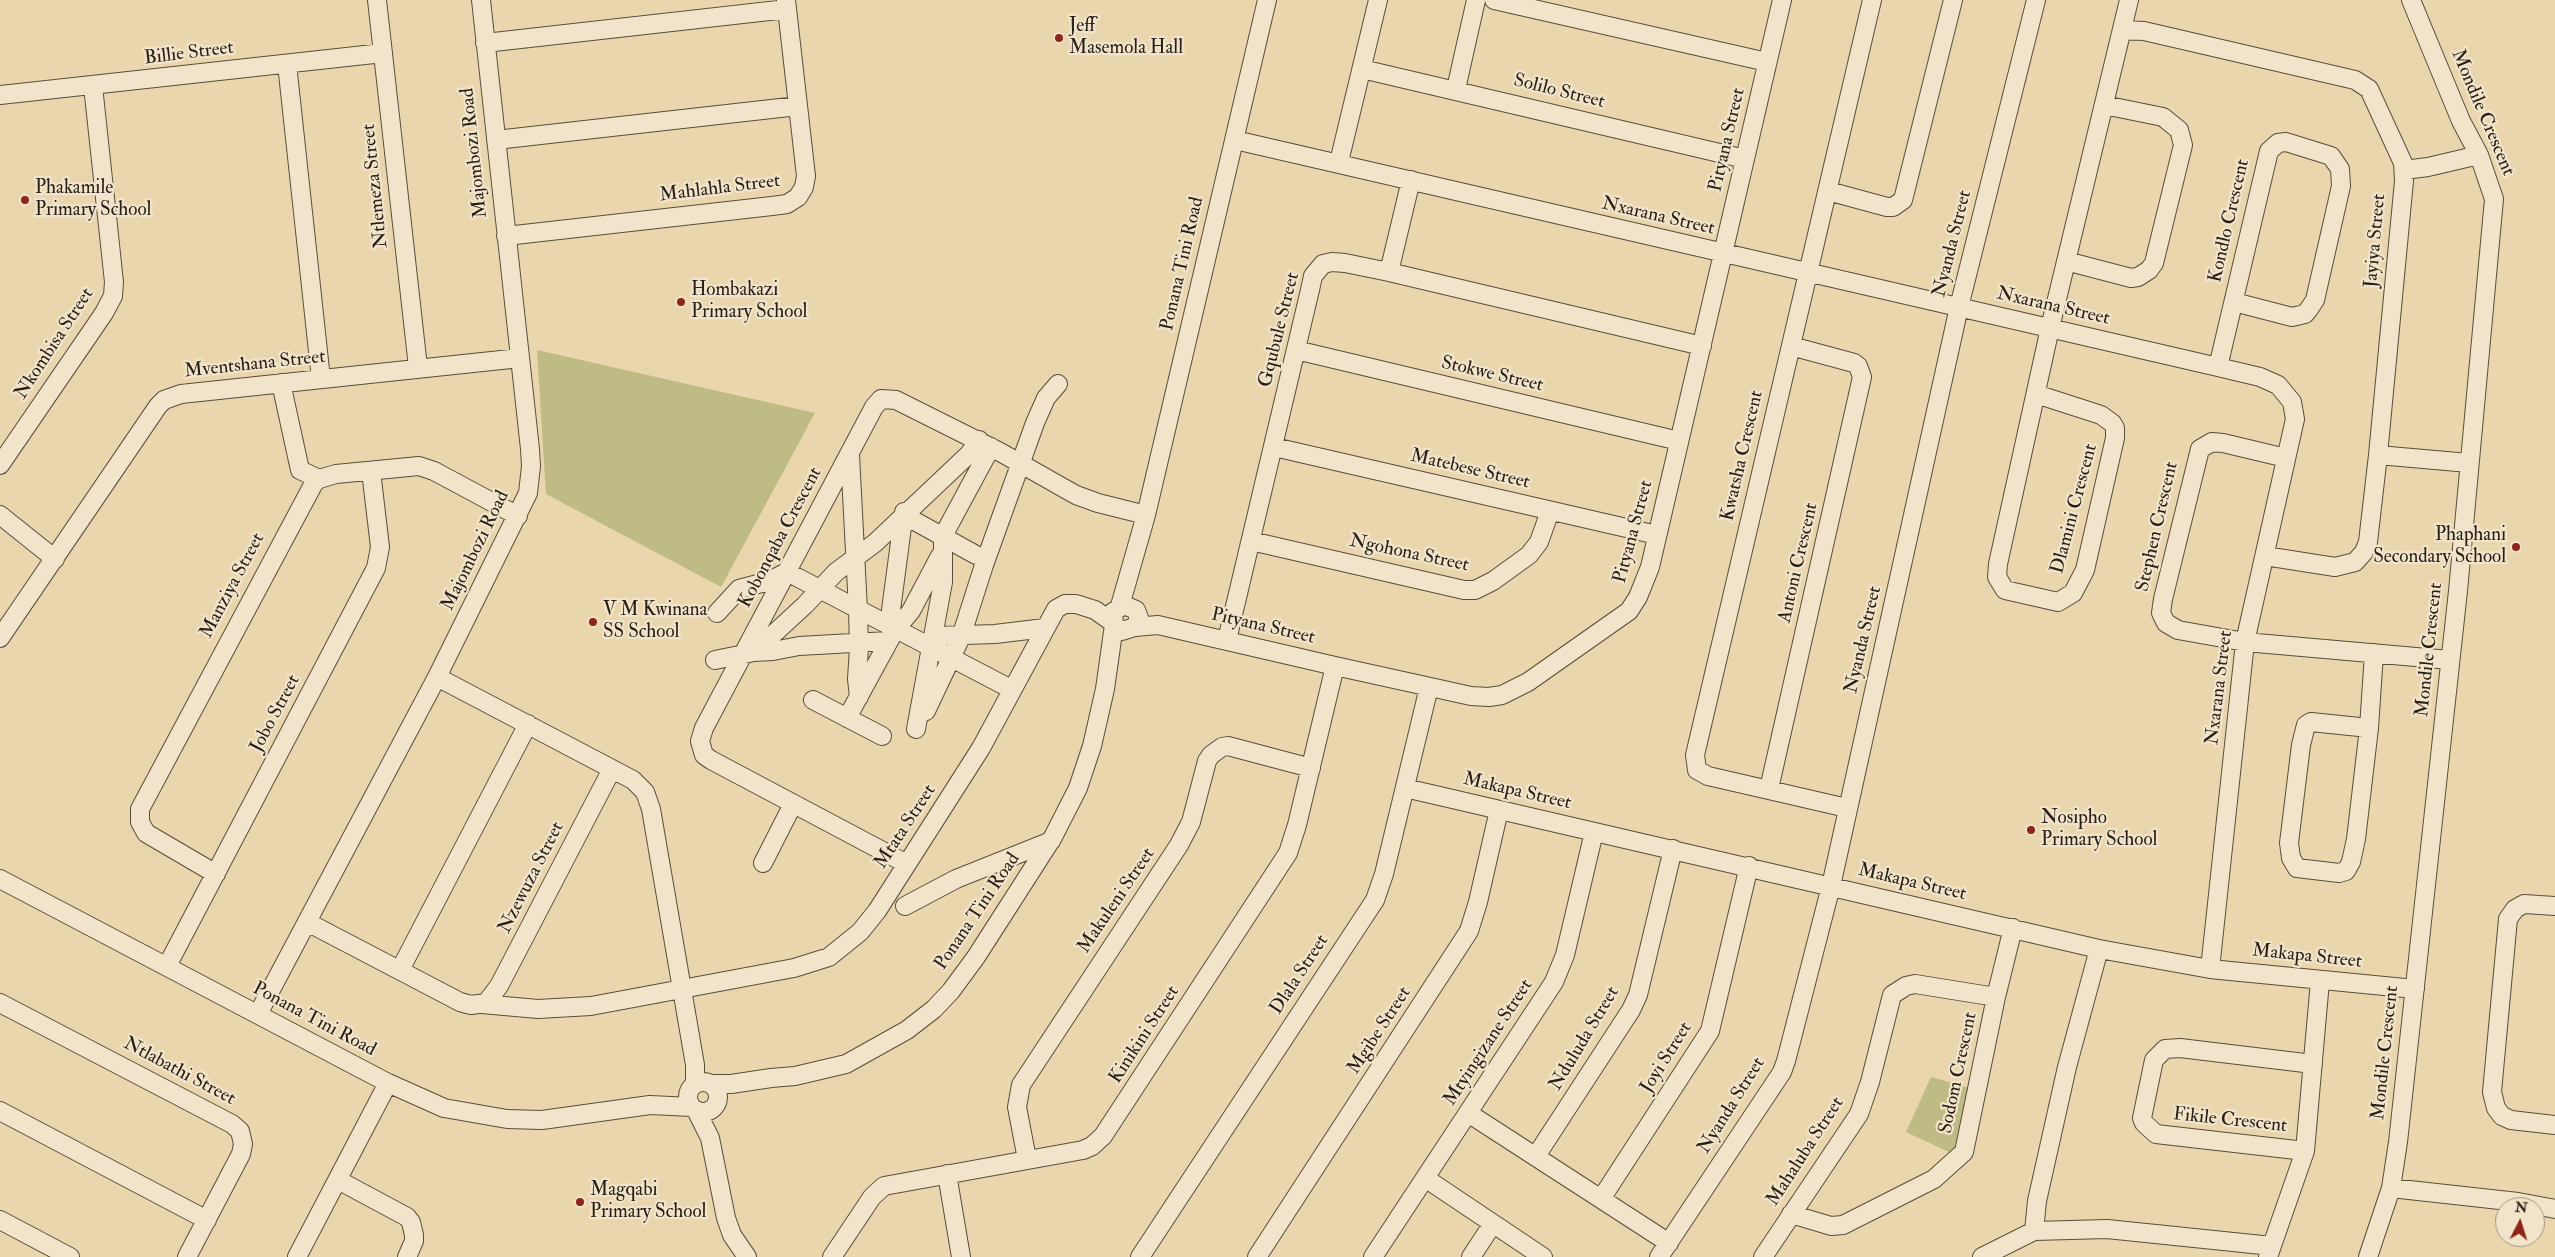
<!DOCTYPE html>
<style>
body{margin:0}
#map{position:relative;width:2555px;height:1257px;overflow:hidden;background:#e9d6ad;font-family:"IM FELL Double Pica",serif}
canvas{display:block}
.north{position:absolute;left:2495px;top:1197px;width:50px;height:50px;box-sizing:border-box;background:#f1e4ca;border:1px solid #a19682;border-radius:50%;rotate:5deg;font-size:14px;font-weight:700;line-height:20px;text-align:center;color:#282016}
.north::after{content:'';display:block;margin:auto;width:18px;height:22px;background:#8f2418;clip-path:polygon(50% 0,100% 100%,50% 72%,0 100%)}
</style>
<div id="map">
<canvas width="2555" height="1257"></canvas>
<div class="north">N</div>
</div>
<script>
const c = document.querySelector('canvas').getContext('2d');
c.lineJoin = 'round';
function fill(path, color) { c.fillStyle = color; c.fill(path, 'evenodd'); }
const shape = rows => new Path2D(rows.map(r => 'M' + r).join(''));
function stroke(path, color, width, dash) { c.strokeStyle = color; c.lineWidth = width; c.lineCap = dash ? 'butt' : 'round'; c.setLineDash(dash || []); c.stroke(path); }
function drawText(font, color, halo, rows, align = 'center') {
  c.font = font + ' "IM FELL Double Pica",serif'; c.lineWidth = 4.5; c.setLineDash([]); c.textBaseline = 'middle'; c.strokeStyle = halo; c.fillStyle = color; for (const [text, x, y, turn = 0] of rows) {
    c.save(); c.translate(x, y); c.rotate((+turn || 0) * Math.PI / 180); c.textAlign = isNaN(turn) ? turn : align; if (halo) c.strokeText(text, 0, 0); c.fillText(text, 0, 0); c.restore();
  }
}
const green = shape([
 [537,350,815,413,721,587,546,494],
 [1931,1077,1970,1088,1953,1154,1906,1132]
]);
const minor = shape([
 [377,0,418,367],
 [1494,0,1767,62],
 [2123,30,2144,31,2355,80,2369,89,2403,163,2404,181,2378,455,2368,542,2364,552,2355,562,2335,567,2265,556],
 [485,43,787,9],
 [287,64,321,379],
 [1362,69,1745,159],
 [1456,89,1476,0],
 [0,95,383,53],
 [496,140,798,106],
 [1235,140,2218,367,2260,377,2278,385,2292,402,2295,419,2245,642,2210,969],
 [1339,162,1378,0],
 [2404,170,2428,167,2479,155],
 [1828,191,1887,207,1893,207,1903,200,1953,0],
 [506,236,772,206,787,204,798,197,804,187,806,176,786,0],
 [2066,261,2131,278,2138,277,2149,270,2154,263,2183,145,2179,130,2163,117,2104,105],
 [1389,272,1411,180],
 [1296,350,1679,441],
 [2218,367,2269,151,2278,143,2286,142,2331,156,2340,169,2341,186,2315,300,2309,309,2305,314,2292,317,2234,302],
 [281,383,300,470,319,479],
 [2036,394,2101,415,2112,423,2115,428,2115,438,2085,570,2073,593,2058,602,2005,590,1997,577,1998,564,2050,328,2129,0],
 [1274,447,1657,535],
 [850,455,858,610,859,648,857,679,859,697],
 [2378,455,2469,463],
 [2286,458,2223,443,2212,442,2200,449,2163,599,2161,613,2166,623,2178,630,2245,642,2450,660],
 [0,465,104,313,113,296,114,282,93,86],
 [0,515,55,559],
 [911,519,976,555],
 [1251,541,1464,590,1475,590,1493,581,1529,555,1539,542,1550,511],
 [1120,606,1146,515,1267,0],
 [717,613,739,589,769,581,787,572,1011,689],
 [1135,627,1158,625,1335,666,1471,696,1489,697,1502,695,1528,682,1629,611,1638,597,1650,567,1782,0],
 [892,628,891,610,904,512],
 [934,636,995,634,1045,628],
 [0,638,158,406,164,400,181,394,520,358],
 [1227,640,1310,290,1313,276,1323,264,1332,262,1345,263,1389,272,1702,346],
 [754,652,773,651,799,646,888,641],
 [715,660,754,652,805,605,836,572,875,543,969,454,979,440],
 [437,677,633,780,645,792,651,809,695,1065,695,1084],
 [813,700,882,736],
 [926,711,961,637,984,565,1035,423,1046,398,1058,384],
 [847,718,895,630,911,611,940,556],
 [2369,728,2311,722,2306,725,2301,745,2289,843,2291,858,2297,868,2339,873,2346,871,2351,862,2356,839,2369,728,2374,653],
 [916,729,943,582,943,536,991,447],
 [1405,788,2099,949,2210,969,2415,989],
 [1769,789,1862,377,1858,366,1854,363,1791,346],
 [1847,808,1708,776,1697,770,1695,755,1872,0],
 [763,863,793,804],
 [907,864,711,760,704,755,700,741,704,728,874,407,881,399,896,400,1000,452,1076,495,1098,503,1146,515],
 [216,874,146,833,140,822,140,809,314,483,319,479,336,474,419,466,434,471,518,516],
 [0,879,388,1083,444,1108,507,1119,542,1120,650,1105,692,1107],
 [905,906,956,879,1051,841],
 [2555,906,2524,904,2515,909,2508,919,2492,1092,2496,1108,2502,1116,2511,1120,2555,1125],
 [307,922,460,1002,471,1005,486,1003,499,986,612,769],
 [167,966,376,568,380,547,371,471],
 [400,970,528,724],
 [0,1003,232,1124,240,1131,243,1144,241,1154,187,1257],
 [482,1004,538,1009,591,1006,794,968,829,957,860,932,877,911,981,748,1056,609,1065,604,1076,604,1095,610,1112,622],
 [258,1014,437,677,528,493,531,466,530,449,481,0],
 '688 1097a15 15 0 1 1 30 0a15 15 0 1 1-30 0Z',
 [712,1084,731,1084,771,1078,795,1076,846,1064,907,1030,934,1009,951,991,976,957,1053,837,1078,788,1092,746,1105,689,1114,625,1113,612,1124,605,1136,610,1139,618,1135,627,1122,631,1114,625],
 [696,1110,710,1138,726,1218,732,1235,747,1257],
 [0,1111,207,1220],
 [1468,1113,1669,1243],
 [2305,1151,2156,1134,2144,1123,2142,1118,2154,1060,2165,1049,2180,1048,2313,1064],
 [1536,1156,1631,1010,1638,995,1673,849],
 [1027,1159,1017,1107,1021,1085,1179,845,1191,822,1207,761,1211,755,1222,747,1228,746,1311,768],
 [947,1174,961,1257],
 [1425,1178,1543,1257],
 [338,1180,407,1217,411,1222,414,1235,414,1241,407,1257],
 [2391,1188,2518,1202,2555,1209],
 [1601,1199,1710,1031,1749,866],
 [1791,1214,1831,1226,1843,1225,1934,1179,1964,1152,1996,997,2013,928],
 [0,1220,70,1257],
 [2034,1231,2037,1201,2067,1067,2099,949],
 [297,1257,388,1083],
 [832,1257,872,1197,884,1186,1083,1150,1092,1146,1103,1136,1288,853,1297,825,1335,666],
 [1140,1257,1375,900,1384,874,1429,687],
 [1257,1257,1469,931,1478,902,1499,810],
 [1373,1257,1554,982,1565,955,1594,832],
 [1471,1257,1492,1225],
 [1659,1257,1782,1072,1786,1061,1831,886,1959,307,2036,0],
 [1763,1257,1859,1114,1870,1082,1892,995,1906,986,1915,984,1996,997],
 [1982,1257,2034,1231,2107,1229,2272,1246],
 [2268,1257,2305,1151,2320,981],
 [2368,1257,2391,1188,2398,1142,2458,591,2494,199,2479,155,2461,121,2411,0]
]);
const markers = [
 [1059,38,5,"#8f2418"],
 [25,200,5,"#8f2418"],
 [681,302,5,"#8f2418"],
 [2516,547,5,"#8f2418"],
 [593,622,5,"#8f2418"],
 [2031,830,5,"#8f2418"],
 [580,1202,5,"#8f2418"]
];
const poiNames = [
 ["Jeff",1069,27],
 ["Masemola Hall",1069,49],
 ["Phakamile",35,189],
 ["Primary School",35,211],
 ["Hombakazi",691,291],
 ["Primary School",691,313],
 ["Phaphani",2506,536,"right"],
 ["Secondary School",2506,558,"right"],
 ["V M Kwinana",603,611],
 ["SS School",603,633],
 ["Nosipho",2041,819],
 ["Primary School",2041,841],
 ["Magqabi",590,1191],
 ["Primary School",590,1213]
];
const streetNames = [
 ["Billie Street",189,54,-7],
 ["Solilo Street",1559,92,14],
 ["Mondile Crescent",2482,113,67],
 ["Pityana Street",1728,140,-77],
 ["Majombozi Road",475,153,-96],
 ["Ntlemeza Street",376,186,-96],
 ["Mahlahla Street",720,189,-7],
 ["Nxarana Street",1658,217,13],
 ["Kondlo Crescent",2230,221,-77],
 ["Jayiya Street",2376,241,-85],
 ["Nyanda Street",1953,244,-76],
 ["Ponana Tini Road",1183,264,-77],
 ["Nxarana Street",2053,307,13],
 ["Gqubule Street",1280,330,-76],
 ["Nkombisa Street",55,344,-57],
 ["Mventshana Street",255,365,-6],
 ["Stokwe Street",1492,375,13],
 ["Kwatsha Crescent",1743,456,-77],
 ["Matebese Street",1470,470,13],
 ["Dlamini Crescent",2075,509,-75],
 ["Stephen Crescent",2158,527,-77],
 ["Pityana Street",1634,532,-75],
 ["Kobonqaba Crescent",781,538,-62],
 ["Majombozi Road",476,551,-64],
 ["Ngohona Street",1409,554,12],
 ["Antoni Crescent",1799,563,-77],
 ["Manziya Street",233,586,-62],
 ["Pityana Street",1263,627,13],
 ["Nyanda Street",1864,640,-77],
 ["Mondile Crescent",2430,650,-84],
 ["Nxarana Street",2220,688,-83],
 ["Jobo Street",276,714,-62],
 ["Makapa Street",1517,792,13],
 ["Mtata Street",906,827,-57],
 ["Nzewuza Street",532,878,-63],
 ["Makapa Street",1912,883,13],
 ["Makuleni Street",1117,901,-56],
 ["Ponana Tini Road",978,912,-56],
 ["Makapa Street",2307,957,6],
 ["Dlala Street",1300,975,-57],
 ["Ponana Tini Road",314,1020,28],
 ["Mgibe Street",1380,1031,-57],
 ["Kinikini Street",1145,1035,-57],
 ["Nduluda Street",1585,1039,-59],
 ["Mtyingizane Street",1489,1043,-57],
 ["Mondile Crescent",2386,1053,-84],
 ["Joyi Street",1667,1058,-58],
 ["Ntlabathi Street",179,1072,28],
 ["Sodom Crescent",1959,1073,-78],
 ["Nyanda Street",1732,1106,-58],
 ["Fikile Crescent",2230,1121,6],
 ["Mahaluba Street",1806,1152,-57]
];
fill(green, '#bfbb84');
stroke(minor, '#584e3c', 20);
stroke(minor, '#f1e4ca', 18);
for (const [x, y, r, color] of markers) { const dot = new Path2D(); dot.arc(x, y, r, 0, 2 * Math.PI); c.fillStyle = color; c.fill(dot); stroke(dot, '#f1e4ca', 2); }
drawText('19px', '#282016', '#f1e4ca', poiNames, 'left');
drawText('19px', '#282016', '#f1e4ca', streetNames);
</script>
